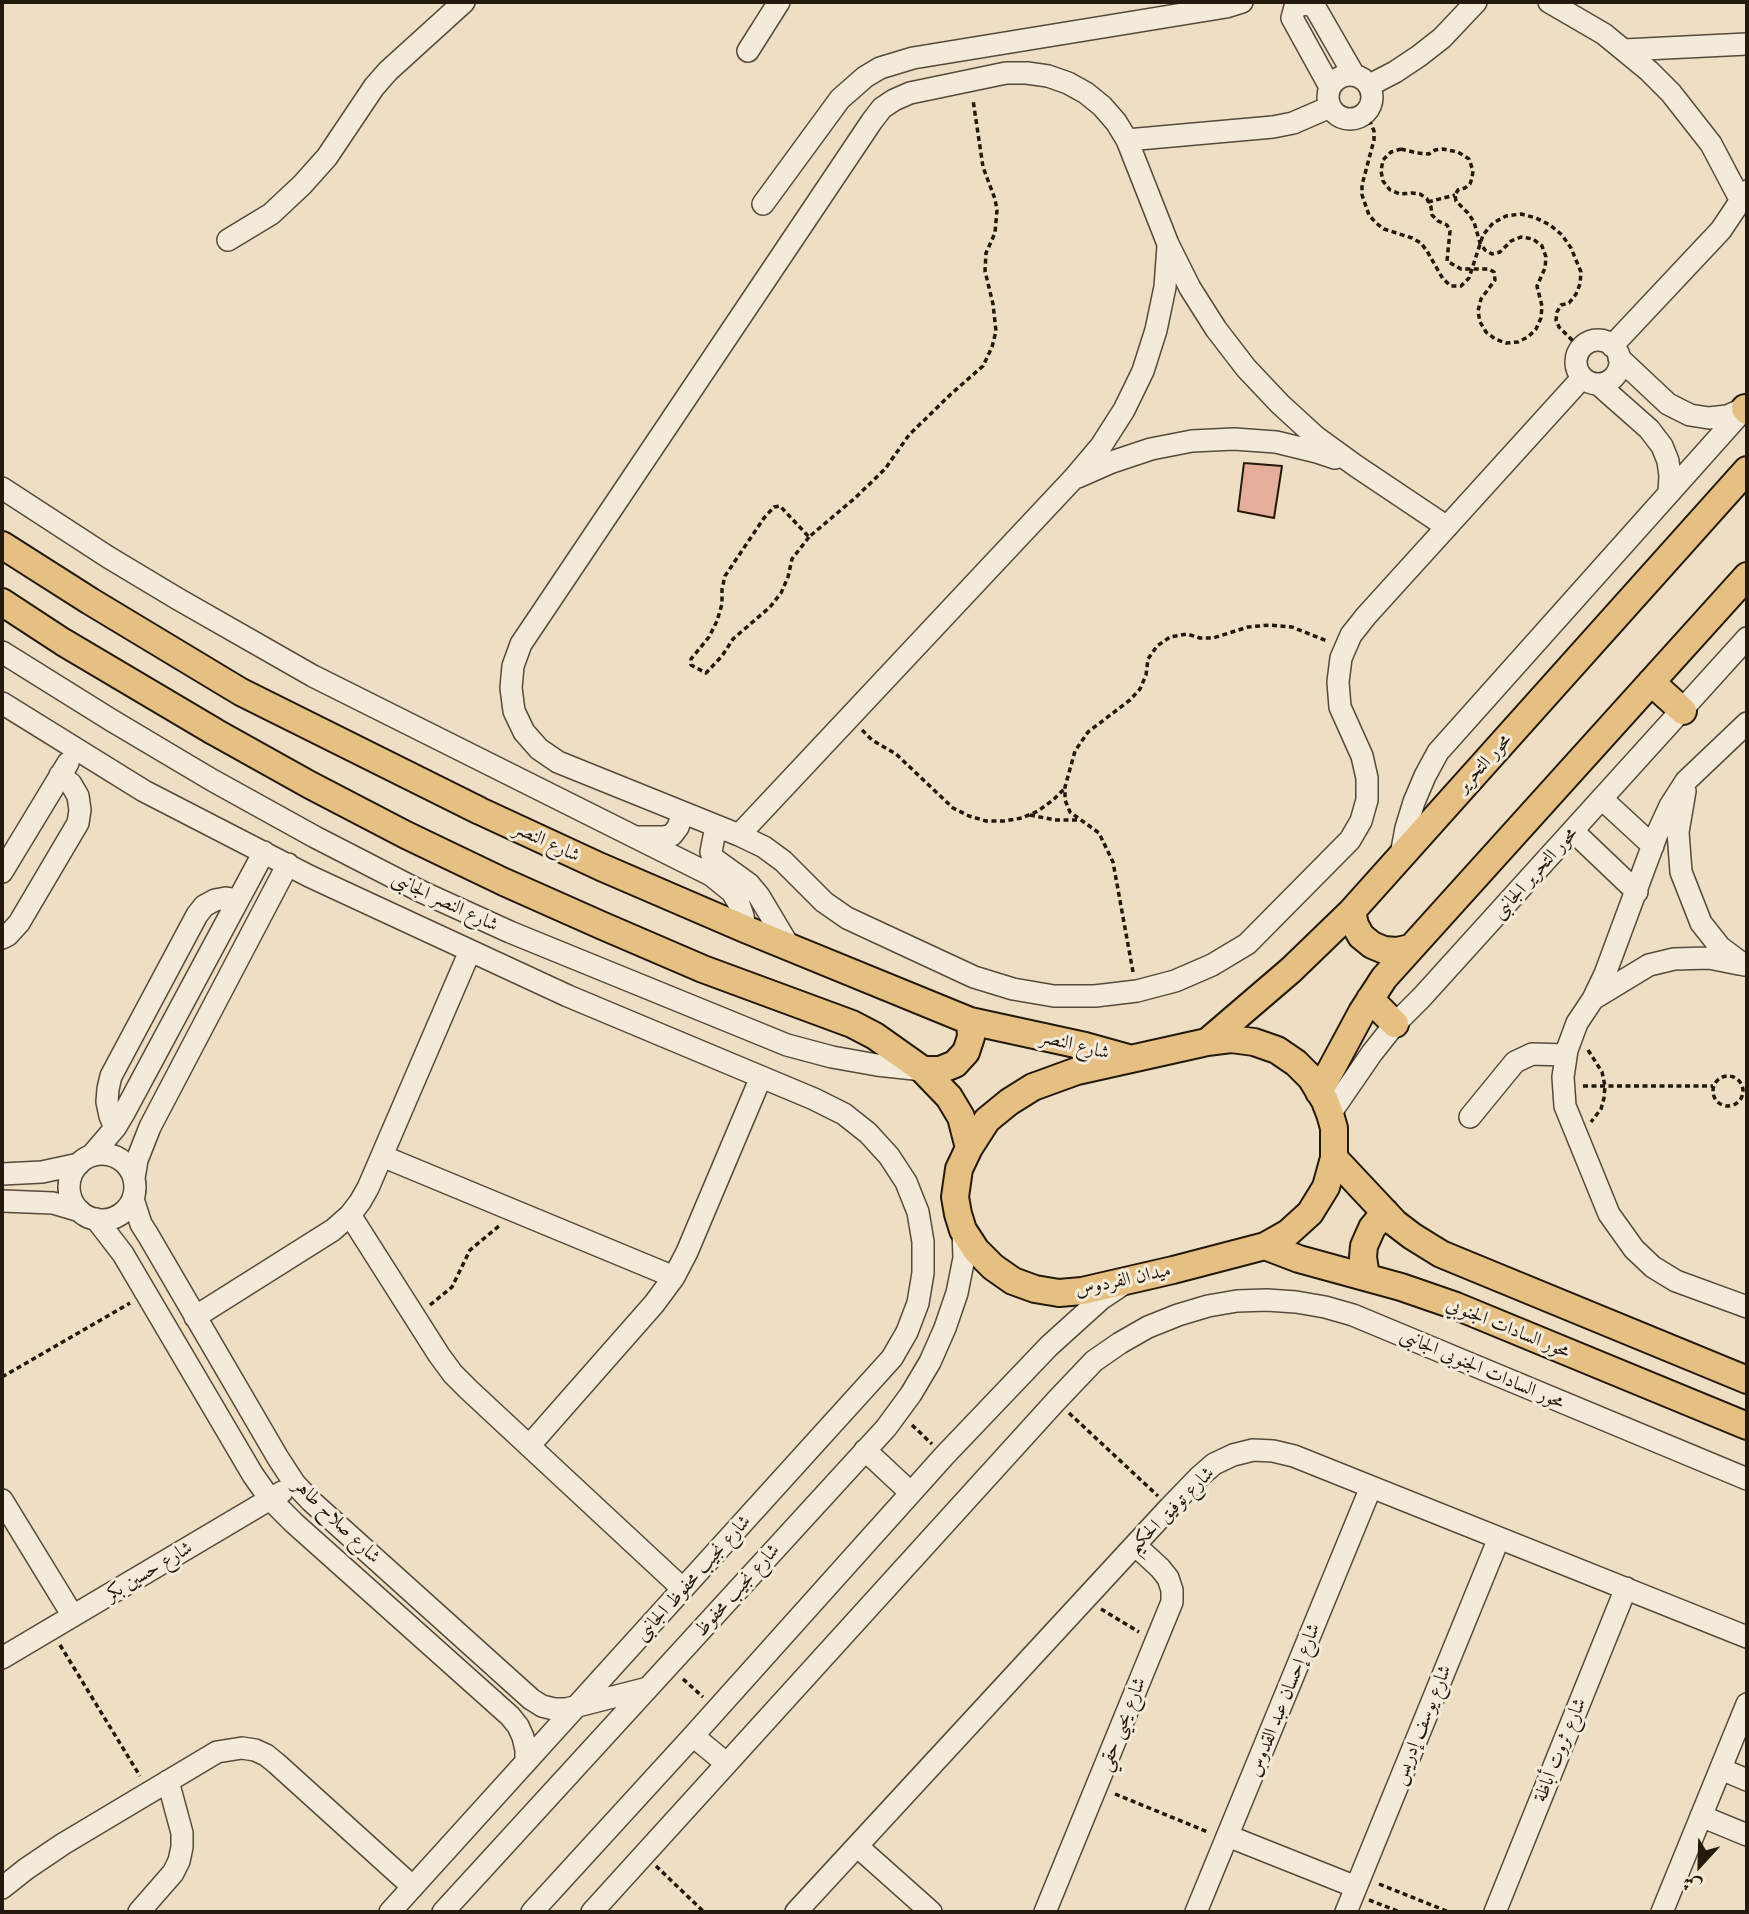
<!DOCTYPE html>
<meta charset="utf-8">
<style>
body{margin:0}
#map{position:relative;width:1749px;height:1914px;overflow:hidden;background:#eddec4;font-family:"Libre Caslon Text",Amiri,serif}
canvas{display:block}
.frame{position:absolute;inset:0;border:4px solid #23190c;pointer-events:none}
.north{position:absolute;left:1665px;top:1830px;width:70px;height:70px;-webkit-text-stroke:5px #f3ead9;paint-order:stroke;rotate:202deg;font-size:19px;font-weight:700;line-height:28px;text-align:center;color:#23190c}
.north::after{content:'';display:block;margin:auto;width:24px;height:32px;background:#23190c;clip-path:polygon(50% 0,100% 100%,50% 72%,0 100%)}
</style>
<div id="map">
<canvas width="1749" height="1914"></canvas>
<div class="frame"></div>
<div class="north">ش</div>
</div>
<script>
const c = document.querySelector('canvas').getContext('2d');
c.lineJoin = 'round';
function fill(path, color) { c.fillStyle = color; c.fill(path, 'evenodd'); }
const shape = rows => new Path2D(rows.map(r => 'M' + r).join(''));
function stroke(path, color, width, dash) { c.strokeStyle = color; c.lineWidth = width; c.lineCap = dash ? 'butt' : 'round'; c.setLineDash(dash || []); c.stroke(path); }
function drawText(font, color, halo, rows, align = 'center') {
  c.font = font + ' "Libre Caslon Text",Amiri,serif'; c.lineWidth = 6; c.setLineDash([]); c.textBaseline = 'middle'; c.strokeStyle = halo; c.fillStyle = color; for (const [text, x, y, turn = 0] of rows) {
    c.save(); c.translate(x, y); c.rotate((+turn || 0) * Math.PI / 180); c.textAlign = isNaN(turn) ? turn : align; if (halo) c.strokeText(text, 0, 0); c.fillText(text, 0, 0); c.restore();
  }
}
const building = shape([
 [1244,463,1282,466,1274,518,1238,511,1244,463]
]);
const path = shape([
 [1366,112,1374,131,1374,140,1362,185,1362,195,1369,215,1376,223,1384,229,1412,238,1421,243,1427,251,1443,279,1451,286,1461,286,1469,278,1483,235,1493,223,1506,216,1521,214,1536,218,1550,225,1562,235,1571,248,1581,272,1580,284,1576,294,1569,303,1561,305,1557,312,1556,320,1559,327,1581,349],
 [1401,149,1417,153,1429,154,1435,150,1443,149,1458,152,1469,159,1473,171,1472,178,1470,184,1465,188,1458,190,1455,195,1456,201,1468,213,1474,222,1480,243,1485,250,1492,254,1500,252,1511,241,1521,237,1533,239,1542,246,1546,257,1545,268,1537,286,1542,306,1541,318,1536,329,1528,337,1518,342,1506,343,1495,339,1486,332,1480,322,1478,311,1481,299,1495,280,1494,272,1489,269,1461,269,1447,261,1450,231,1447,225,1438,221,1432,215,1431,207,1427,199,1420,194,1412,193,1400,194,1390,190,1383,181,1381,171,1383,160,1391,152,1401,149],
 [1428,202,1455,195],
 [809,537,792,559,788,577,781,593,770,607,733,639,722,656,706,673,691,665,691,659,709,637,717,621,722,604,722,589,725,576,764,518,774,507,780,506,809,537,855,498,885,469,909,435,951,394,983,366,992,347,996,331,993,304,985,271,986,253,995,233,997,210,995,199,983,167,973,100],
 [862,730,872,740,896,754,953,808,969,816,986,821,1004,821,1022,818,1038,811,1053,800,1064,789],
 [1030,815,1055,820,1078,820],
 [1133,972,1113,862,1099,833,1070,812,1065,800,1065,787,1075,751,1088,732,1130,700,1140,689,1146,675,1148,659,1157,646,1170,637,1187,634,1200,638,1213,638,1248,627,1270,625,1292,627,1327,641],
 [1588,1050,1602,1072,1605,1086,1604,1098,1601,1109,1591,1122],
 '1713 1091a15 15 0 1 1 30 0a15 15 0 1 1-30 0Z',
 [1583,1086,1713,1086],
 [430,1305,452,1287,470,1250,499,1226],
 [2,1377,130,1303],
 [1069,1413,1158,1496],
 [912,1425,932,1444],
 [1101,1609,1139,1632],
 [60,1645,140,1776],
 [683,1679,703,1697],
 [1115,1794,1208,1832],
 [656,1866,704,1912],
 [1379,1884,1449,1912],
 [1369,1900,1400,1912]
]);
const minor = shape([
 [1549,2,1604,34,1649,71,1671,93,1711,144,1741,201],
 [1624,50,1747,44],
 [748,51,779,2],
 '1328 97a22 22 0 1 1 44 0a22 22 0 1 1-44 0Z',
 [1370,85,1395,72,1419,56,1442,38,1476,2],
 [1330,87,1292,18,1295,7,1300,4,1312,5,1316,9,1354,75],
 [1127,140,1273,127,1293,123,1330,107],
 [763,204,840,99,865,77,880,68,913,58,1226,7,1242,2],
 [228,240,271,214,302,185,327,157,374,87,388,71,464,2],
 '1576 362a22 22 0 1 1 44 0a22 22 0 1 1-44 0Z',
 [1612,346,1721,230,1747,191],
 [1619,358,1668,404,1690,415,1709,418,1727,416,1743,409],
 [1598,384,1649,429,1662,446,1668,461,1670,476,1669,492],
 [1078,477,1112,462,1151,449,1192,441,1234,439,1276,442,1317,452,1335,458],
 [2,488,108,557,178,599,313,676,711,875,732,892,739,904,743,916,745,929],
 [1447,527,1356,466,1316,437,1280,404,1246,368,1216,329,1190,288,1168,244,1127,140,1116,122,1102,106,1086,93,1068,83,1048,76,1027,73,1006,73,910,93,894,100,882,108,872,121,521,644,513,666,511,688,514,711,524,732,539,749,558,762,739,835,764,847,783,861,824,902,847,918,974,977,1013,989,1054,996,1095,996,1137,991,1175,981,1212,965,1247,944,1350,840,1361,821,1367,800,1367,778,1362,756,1340,707,1338,682,1341,658,1351,635,1366,616,1582,378],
 [2,652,111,720,212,780,315,837,420,891,510,932,787,1045,832,1057,877,1065,923,1070],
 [2,703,144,791,309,876,568,996,814,1099,844,1114,868,1133,889,1156,906,1182,918,1212,923,1242,923,1273,918,1303,907,1332,892,1358,390,1912],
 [1747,723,1686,781,1670,806,1657,834,1605,974,1593,999,1577,1023,1567,1050,1563,1077,1565,1106,1609,1214,1634,1249,1653,1267,1676,1281,1747,1307],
 [1685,791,1678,832,1681,872,1701,923,1720,947,1744,965],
 [1602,799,1653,846],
 [716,826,711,852,713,858,749,884,759,896,790,948],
 [1573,831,1637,892],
 [739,835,1073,479,1101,446,1124,410,1143,371,1156,330,1165,287,1168,246],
 [640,837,664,837,672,835,678,827,683,813],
 [1401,855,1406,828,1414,802,1425,776,1438,752,1747,406],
 [2,872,68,763],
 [2,938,8,935,19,923,78,823,80,810,78,796,71,784,60,775],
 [1593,999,1649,965,1674,959,1709,958,1739,964],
 [1330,1114,1372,1053,1395,1024,1422,997,1747,638],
 [1470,1117,1515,1062,1532,1054,1566,1055],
 [115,1128,110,1116,107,1102,108,1089,111,1076,197,915,204,906,215,900,226,898,238,900],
 '69 1187a33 33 0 1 1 66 0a33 33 0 1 1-66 0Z',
 [91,1156,115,1128,124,1113,264,852],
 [382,1156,674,1277],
 [2,1174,42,1172,79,1164],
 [134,1178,137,1160,150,1127,288,864],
 [133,1199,141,1224,148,1235,278,1458,295,1484,311,1501,531,1699,542,1706,554,1709,566,1709,648,1688],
 [2,1201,53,1203,80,1211],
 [350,1215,439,1355,453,1374,469,1390,683,1589],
 [96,1219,123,1254,253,1475,270,1499,294,1523,510,1716,518,1726,523,1737,526,1750,526,1762],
 [195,1317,333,1230,350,1215,360,1202,368,1188,470,951],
 [529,1446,654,1304,674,1277,687,1252,761,1077],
 [865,1450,911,1493],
 [2,1500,73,1616],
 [2,1658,282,1492],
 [693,1736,726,1763],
 [1721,1769,1747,1780],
 [1701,1816,1747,1835],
 [1228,1836,1356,1887],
 [857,1846,931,1912],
 [2,1888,26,1869,63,1844,217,1752,242,1748,255,1750,266,1755,276,1763,413,1887],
 [139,1912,173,1873,179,1861,182,1847,182,1833,168,1781],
 [443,1912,886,1428,911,1394,930,1362,945,1328,957,1293,964,1258,963,1230],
 [532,1912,693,1736,945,1455,1049,1346,1101,1299,1122,1285],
 [592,1912,1056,1401,1094,1361,1120,1343,1148,1327,1178,1315,1208,1306,1237,1301,1267,1300,1296,1302,1325,1307,1353,1315,1747,1479],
 [796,1912,1170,1507,1199,1477,1214,1464,1233,1455,1253,1450,1273,1451,1294,1456,1747,1637],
 [1045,1912,1172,1602,1172,1590,1168,1578,1160,1568,1135,1545],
 [1196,1912,1371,1487],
 [1346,1912,1499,1538],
 [1495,1912,1626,1588],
 [1662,1912,1747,1704]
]);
const major = shape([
 [1745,408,1747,411],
 [2,545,90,601,241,692,480,811,601,867,745,929,970,1021,1085,1046,1128,1058],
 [2,602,63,642,215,732,310,785,406,835,504,882,603,926,703,969,852,1024,875,1036,923,1070,949,1097,961,1117,969,1148],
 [1651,682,1683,711],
 [1352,911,1355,925,1361,936,1372,945,1384,950,1397,951,1410,948],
 [1370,999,1395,1024],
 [1231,1039,1254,1042,1277,1050,1296,1063,1311,1078,1325,1101,1330,1114,1334,1128,1334,1158,1326,1187,1310,1213,1288,1233,1265,1246,1173,1270,1082,1291,1059,1293,1035,1289,1013,1281,993,1267,976,1250,963,1230,958,1214,955,1197,959,1169,969,1148,987,1120,1009,1102,1033,1087,1077,1071,1207,1042,1231,1039],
 [1207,1042,1291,970,1352,911,1747,470],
 [923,1070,940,1070,955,1064,966,1052,971,1037,970,1021],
 [1319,1092,1362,1012,1384,978,1747,576],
 [1334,1158,1395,1223,1412,1236,1441,1254,1747,1380],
 [1265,1246,1299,1259,1401,1287,1456,1306,1747,1426],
 [1366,1277,1363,1257,1364,1246,1372,1228,1385,1212]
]);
const streetNames = [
 ["محور التحرير",1484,763,-48],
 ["شارع النصر",547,842,25],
 ["محور التحرير الجانبى",1535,873,-48],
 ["شارع النصر الجانبى",445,902,25],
 ["شارع النصر",1075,1045,14],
 ["ميدان الفردوس",1123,1280,-12],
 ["محور السادات الجنوبي",1508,1328,22],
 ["محور السادات الجنوبى الجانبى",1482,1369,23],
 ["شارع توفيق الحكيم",1171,1510,-45],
 ["شارع صلاح طاهر",337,1521,44],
 ["شارع حسين بكر",149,1571,-31],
 ["شارع نجيب محفوظ الجانبى",693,1578,-48],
 ["شارع نجيب محفوظ",737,1590,-48],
 ["شارع إحسان عبد القدوس",1284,1700,-68],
 ["شارع يحيى حقي",1122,1724,-68],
 ["شارع يوسف إدريس",1422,1725,-68],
 ["شارع ثروت أباظة",1560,1750,-68]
];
fill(building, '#e5ae9b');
stroke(building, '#23190c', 2);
stroke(minor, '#564a3a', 24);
stroke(major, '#23190c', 30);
stroke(path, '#23190c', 3.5, [5, 3.5]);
stroke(minor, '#f3ead9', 21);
stroke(major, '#e6bf82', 26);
drawText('19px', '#23190c', '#f3ead9', streetNames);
</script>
